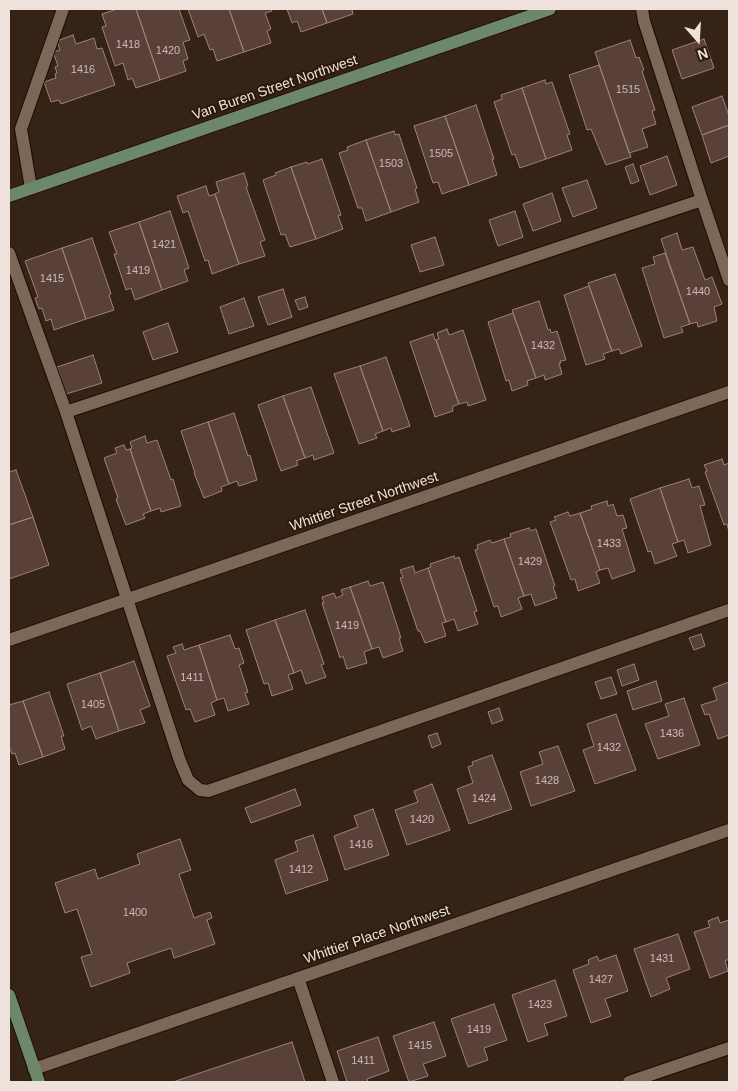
<!DOCTYPE html>
<style>
body{margin:0}
#map{position:relative;width:738px;height:1091px;overflow:hidden;background:#352315;font-family:Helvetica,sans-serif}
canvas{display:block}
.frame{position:absolute;inset:0;border:10px solid #efe2da;pointer-events:none}
.north{position:absolute;left:673px;top:15px;width:50px;height:50px;-webkit-text-stroke:4px #2a190c;paint-order:stroke;rotate:161deg;font-size:14px;font-weight:700;line-height:20px;text-align:center;color:#efe2da}
.north::after{content:'';display:block;margin:auto;width:18px;height:22px;background:#efe2da;clip-path:polygon(50% 0,100% 100%,50% 72%,0 100%)}
</style>
<div id="map">
<canvas width="738" height="1091"></canvas>
<div class="frame"></div>
<div class="north">N</div>
</div>
<script>
const c = document.querySelector('canvas').getContext('2d');
c.lineJoin = 'round';
function fill(path, color) { c.fillStyle = color; c.fill(path, 'evenodd'); }
const shape = rows => new Path2D(rows.map(r => 'M' + r).join(''));
function stroke(path, color, width, dash) { c.strokeStyle = color; c.lineWidth = width; c.lineCap = dash ? 'butt' : 'round'; c.setLineDash(dash || []); c.stroke(path); }
function drawText(font, color, halo, rows, align = 'center') {
  c.font = font + ' Helvetica,sans-serif'; c.lineWidth = 4; c.setLineDash([]); c.textBaseline = 'middle'; c.strokeStyle = halo; c.fillStyle = color; for (const [text, x, y, turn = 0] of rows) {
    c.save(); c.translate(x, y); c.rotate((+turn || 0) * Math.PI / 180); c.textAlign = isNaN(turn) ? turn : align; if (halo) c.strokeText(text, 0, 0); c.fillText(text, 0, 0); c.restore();
  }
}
const building = shape([
 [117,9,136,9,160,80,136,88,132,78,128,80,123,63,115,66,102,27,106,26,102,14,117,9],
 [136,9,179,9,190,40,183,42,188,59,183,61,186,71,160,80,136,9],
 [188,9,229,9,244,52,217,61,213,49,210,50,204,34,198,37,188,9],
 [229,9,271,9,272,11,265,13,271,29,267,31,271,43,244,52,229,9],
 [287,9,322,9,327,23,301,32,297,21,292,23,287,9],
 [322,9,352,9,353,14,327,23,322,9],
 [73,35,76,44,94,38,97,49,102,48,115,85,61,104,59,100,51,102,44,82,56,78,55,74,57,73,55,67,58,66,53,52,60,50,57,41,73,35],
 [704,39,714,68,682,79,672,50,704,39],
 [630,40,636,58,639,57,644,70,642,71,655,110,652,111,656,124,642,129,648,147,629,153,595,52,630,40],
 [599,65,631,157,606,165,591,129,587,130,569,75,599,65],
 [545,80,546,84,552,82,570,134,567,135,572,150,546,159,522,88,545,80],
 [522,88,546,159,520,168,515,154,512,155,494,102,502,99,501,95,522,88],
 [722,96,729,116,729,125,702,135,692,107,722,96],
 [476,105,494,159,492,159,497,175,469,185,445,116,476,105],
 [445,116,469,185,442,194,438,182,433,183,414,126,445,116],
 [729,125,729,156,711,163,702,135,729,125],
 [394,131,395,135,399,134,417,188,415,189,419,202,391,212,366,140,394,131],
 [366,140,391,212,366,221,362,208,358,208,339,153,348,150,347,147,366,140],
 [667,156,677,185,650,195,640,166,667,156],
 [322,159,341,215,338,216,343,229,316,239,291,167,307,162,308,164,322,159],
 [633,164,639,181,631,184,625,167,633,164],
 [291,167,316,239,290,247,285,234,281,235,263,180,276,175,275,173,291,167],
 [244,173,248,186,246,187,265,240,260,242,265,256,239,264,215,194,219,192,216,182,244,173],
 [587,180,597,208,573,217,562,188,587,180],
 [206,186,209,196,215,194,239,264,212,274,208,260,205,261,188,211,183,213,177,196,206,186],
 [552,193,561,221,533,231,523,204,552,193],
 [170,211,189,268,184,270,188,281,162,290,139,222,170,211],
 [515,211,523,237,498,246,489,220,515,211],
 [139,222,162,290,135,300,131,288,126,290,114,254,117,254,109,232,139,222],
 [677,233,682,250,693,247,705,280,712,277,722,304,714,307,717,321,698,327,697,322,690,324,661,239,677,233],
 [435,237,444,265,420,272,411,245,435,237],
 [92,238,111,294,109,295,114,310,86,319,62,248,92,238],
 [62,248,86,319,54,330,51,319,46,321,42,308,39,309,35,298,38,297,25,261,62,248],
 [665,253,690,324,681,327,683,332,664,338,642,268,655,264,653,257,665,253],
 [615,274,642,346,621,354,619,349,612,351,588,283,615,274],
 [589,286,612,351,603,354,605,359,586,365,564,295,589,286],
 [283,289,292,317,268,325,258,297,283,289],
 [305,297,308,307,299,310,295,300,305,297],
 [244,298,254,326,229,334,220,307,244,298],
 [539,301,548,330,550,329,551,333,557,331,566,360,560,361,561,363,559,363,562,374,545,380,544,375,536,378,512,310,539,301],
 [513,313,536,378,527,381,528,385,512,391,509,380,506,381,488,322,513,313],
 [168,323,178,352,153,360,143,332,168,323],
 [447,329,449,335,463,330,486,400,468,406,467,402,459,404,436,340,439,339,437,333,447,329],
 [433,334,435,340,436,340,459,404,452,407,453,411,435,417,410,342,433,334],
 [93,355,102,383,66,394,57,367,93,355],
 [386,357,410,426,392,432,391,428,383,431,360,366,386,357],
 [360,366,383,431,375,434,377,438,359,444,334,374,360,366],
 [311,387,334,453,314,460,313,455,305,458,283,396,311,387],
 [283,396,305,458,296,461,298,465,281,471,258,405,283,396],
 [234,413,248,456,250,455,257,480,239,486,237,481,229,484,208,422,234,413],
 [208,422,229,484,221,487,222,491,204,498,194,473,195,473,181,431,208,422],
 [145,436,147,443,157,440,171,480,173,479,181,506,161,512,160,508,151,511,130,449,132,448,130,442,145,436],
 [124,445,126,450,130,449,151,511,143,514,145,518,126,525,116,499,118,498,104,458,117,453,115,448,124,445],
 [722,459,724,465,729,463,729,532,727,524,724,525,705,472,707,471,704,465,722,459],
 [16,470,33,517,9,525,9,472,16,470],
 [689,479,692,488,699,486,705,505,700,506,711,545,688,553,684,540,678,542,660,488,689,479],
 [660,488,678,542,672,544,677,556,655,564,651,551,648,552,630,499,660,488],
 [607,501,608,506,613,504,617,516,623,515,627,528,622,529,635,571,612,579,608,568,600,570,580,513,592,509,591,506,607,501],
 [568,512,570,516,580,513,600,570,596,572,600,583,578,591,575,579,571,580,550,522,556,520,554,517,568,512],
 [33,517,49,565,9,579,9,525,33,517],
 [529,528,531,531,536,529,555,586,553,587,557,598,535,606,531,594,524,596,504,539,511,537,510,534,529,528],
 [504,539,524,596,518,598,522,609,501,617,498,606,494,607,475,550,478,549,477,545,490,540,492,543,504,539],
 [454,556,455,559,459,557,477,611,474,612,478,624,458,631,454,619,446,622,428,568,431,567,430,564,454,556],
 [413,566,415,573,428,568,446,622,442,623,446,636,425,643,420,631,418,631,400,578,403,577,400,570,413,566],
 [368,581,370,586,383,582,401,638,399,638,403,651,383,658,379,647,372,649,350,587,368,581],
 [350,587,372,649,364,652,367,663,347,669,343,656,340,658,322,603,324,603,322,597,334,593,336,598,343,595,341,590,350,587],
 [305,610,324,664,321,665,326,677,306,684,301,670,294,673,275,620,305,610],
 [275,620,294,673,288,675,293,689,272,696,268,683,264,684,246,630,275,620],
 [701,634,705,646,694,650,689,638,701,634],
 [230,635,235,649,239,648,244,663,239,665,248,692,245,693,249,704,228,711,224,698,217,700,199,645,230,635],
 [182,644,184,650,199,645,217,700,211,703,215,715,195,722,190,709,186,710,167,656,176,653,173,647,182,644],
 [134,661,150,706,140,710,145,723,119,731,100,673,134,661],
 [634,664,639,680,622,686,617,670,634,664],
 [100,673,119,731,96,739,91,726,82,730,67,684,100,673],
 [611,677,617,694,601,699,595,682,611,677],
 [656,681,662,701,633,710,627,691,656,681],
 [729,682,729,735,718,739,709,714,705,715,701,705,717,700,713,688,729,682],
 [49,692,64,736,61,736,65,749,43,757,23,701,49,692],
 [684,698,700,745,658,759,645,724,669,716,665,704,684,698],
 [23,701,43,757,19,765,15,753,12,754,9,746,9,705,23,701],
 [499,708,503,720,492,724,488,712,499,708],
 [616,714,636,770,595,784,583,750,594,746,587,724,616,714],
 [437,733,441,744,432,748,428,736,437,733],
 [558,746,575,791,531,806,520,772,543,764,539,752,558,746],
 [492,755,512,809,469,824,457,789,473,783,468,767,473,765,472,762,492,755],
 [432,784,450,830,407,845,395,810,418,802,414,791,432,784],
 [295,789,301,805,251,823,245,808,295,789],
 [373,809,389,855,345,870,334,836,358,827,354,816,373,809],
 [313,835,328,880,286,894,275,860,298,851,295,841,313,835],
 [180,839,191,870,179,874,194,918,210,912,212,918,207,920,215,944,174,958,171,948,127,963,130,973,91,987,81,957,92,954,77,909,65,913,55,883,95,869,98,879,140,864,137,854,180,839],
 [718,917,720,923,729,920,729,959,725,961,728,971,710,978,694,932,710,927,708,921,718,917],
 [678,934,690,969,666,978,670,989,651,997,634,949,678,934],
 [616,955,628,991,605,999,611,1016,591,1023,573,970,589,964,588,960,597,956,599,961,616,955],
 [555,980,567,1016,544,1024,548,1035,528,1042,512,995,555,980],
 [494,1004,507,1040,484,1048,488,1060,468,1067,451,1019,494,1004],
 [434,1022,446,1056,423,1064,428,1076,409,1082,393,1036,434,1022],
 [378,1037,389,1071,367,1079,368,1082,347,1082,337,1051,378,1037],
 [292,1042,305,1082,173,1082,292,1042]
]);
const lane = shape([
 [31,188,21,129,63,9],
 [702,200,729,280],
 [9,253,66,412,180,761,188,780,200,790,208,791,729,610],
 [66,412,702,200,644,21,642,9],
 [298,978,333,1082],
 [629,1082,729,1048]
]);
const street = shape([
 [9,640,729,392],
 [34,1069,729,830]
]);
const secondary = shape([
 [9,196,550,9],
 [9,995,39,1082]
]);
const numberNames = [
 ["1418",128,45],
 ["1420",168,51],
 ["1416",83,70],
 ["1515",628,90],
 ["1505",441,154],
 ["1503",391,164],
 ["1421",164,245],
 ["1419",138,271],
 ["1415",52,279],
 ["1440",698,292],
 ["1432",543,346],
 ["1433",609,544],
 ["1429",530,562],
 ["1419",347,626],
 ["1411",192,678],
 ["1405",93,705],
 ["1436",672,734],
 ["1432",609,748],
 ["1428",547,781],
 ["1424",484,799],
 ["1420",422,820],
 ["1416",361,845],
 ["1412",301,870],
 ["1400",135,913],
 ["1431",662,959],
 ["1427",601,980],
 ["1423",540,1005],
 ["1419",479,1030],
 ["1415",420,1046],
 ["1411",363,1061]
];
const streetNames = [
 ["Van Buren Street Northwest",275,88,-19],
 ["Whittier Street Northwest",364,502,-19],
 ["Whittier Place Northwest",377,935,-19]
];
fill(building, '#59413a');
stroke(building, '#9d817a', 1);
stroke(lane, '#1c0b02', 14);
stroke(street, '#1c0b02', 14);
stroke(secondary, '#1c0b02', 14);
stroke(lane, '#7c6758', 12);
stroke(street, '#7c6758', 12);
stroke(secondary, '#6c8769', 12);
drawText('11px', '#cabab2', null, numberNames);
drawText('14px', '#efe2da', '#2a190c', streetNames);
</script>
